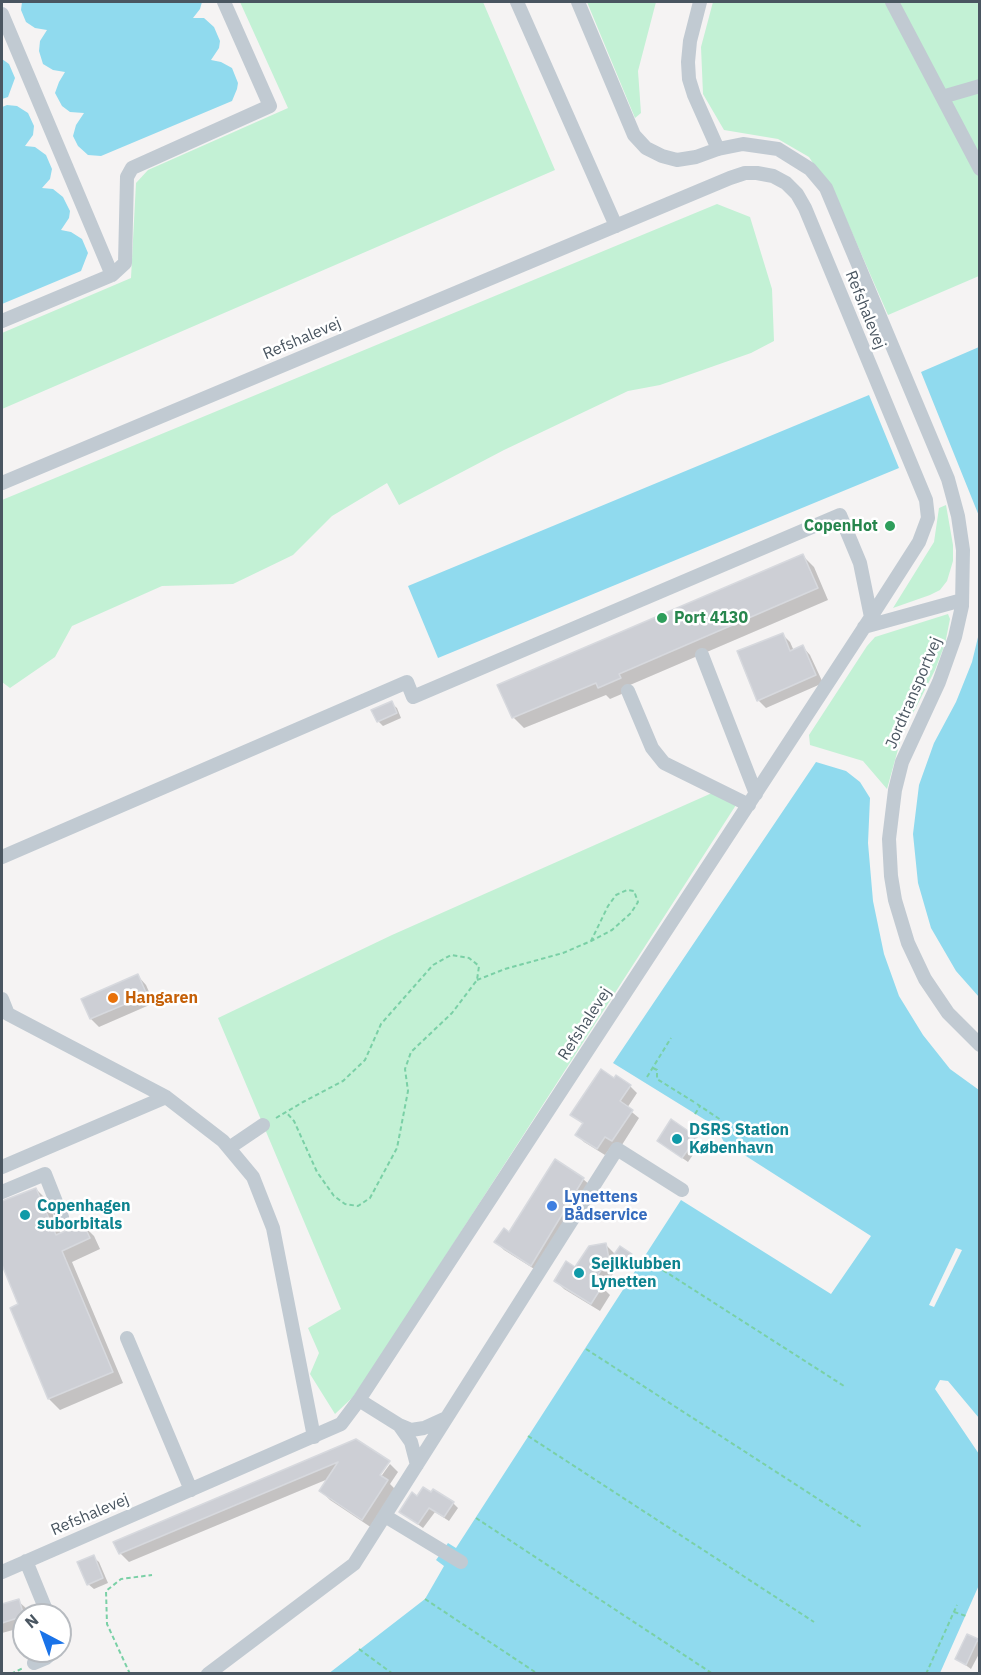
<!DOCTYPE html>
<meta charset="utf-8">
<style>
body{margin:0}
#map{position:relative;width:981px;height:1675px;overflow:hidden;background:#f5f3f3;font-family:"IBM Plex Sans",sans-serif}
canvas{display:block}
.frame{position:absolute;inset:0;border:3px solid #4a5661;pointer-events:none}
.north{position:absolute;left:12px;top:1603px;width:60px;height:60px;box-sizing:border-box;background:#fff;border:2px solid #b7bbc0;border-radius:50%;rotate:319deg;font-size:16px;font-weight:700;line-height:24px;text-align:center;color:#4a5661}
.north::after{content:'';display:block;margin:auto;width:21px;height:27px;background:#1a73e8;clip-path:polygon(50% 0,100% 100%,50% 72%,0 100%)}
</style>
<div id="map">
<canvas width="981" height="1675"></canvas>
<div class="frame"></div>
<div class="north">N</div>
</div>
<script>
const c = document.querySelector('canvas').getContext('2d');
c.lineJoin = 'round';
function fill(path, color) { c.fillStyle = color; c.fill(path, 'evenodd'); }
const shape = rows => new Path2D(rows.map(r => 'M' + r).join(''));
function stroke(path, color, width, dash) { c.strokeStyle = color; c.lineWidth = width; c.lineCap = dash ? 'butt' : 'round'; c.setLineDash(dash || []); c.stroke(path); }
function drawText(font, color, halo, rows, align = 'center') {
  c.font = font + ' "IBM Plex Sans",sans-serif'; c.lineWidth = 5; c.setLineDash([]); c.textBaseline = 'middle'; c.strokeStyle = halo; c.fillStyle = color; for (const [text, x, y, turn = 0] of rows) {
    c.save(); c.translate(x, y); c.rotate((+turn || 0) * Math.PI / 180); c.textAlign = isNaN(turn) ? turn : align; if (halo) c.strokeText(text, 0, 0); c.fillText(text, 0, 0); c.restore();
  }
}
const green = shape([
 [240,2,483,2,555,170,2,409,2,333,131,278,136,183,148,170,288,108],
 [587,2,656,2,638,71,641,113,635,118],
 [713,2,979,2,979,276,888,315,839,203,809,157,778,139,724,130,703,94,701,47],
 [717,204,750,217,772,289,774,341,751,353,660,385,628,391,504,450,399,505,387,483,332,516,293,555,233,584,162,586,72,626,55,657,10,688,2,682,2,500],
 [946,505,953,545,953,561,947,581,940,590,930,595,893,608,934,542,939,508],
 [948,614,950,619,945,644,935,670,902,735,887,789,863,761,810,745,809,735,867,646,875,637],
 [712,793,736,805,370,1373,352,1398,335,1414,310,1374,319,1353,308,1328,341,1309,218,1018,392,935]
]);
const water = shape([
 [22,2,202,2,200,9,193,18,204,18,214,27,220,41,219,48,211,60,221,62,232,68,238,83,237,89,232,101,101,156,88,155,78,146,73,136,76,125,84,113,70,112,62,106,55,93,59,82,65,72,53,70,43,64,39,51,40,41,47,30,35,28,26,22,21,10],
 [2,59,9,64,15,78,8,97,2,99],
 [7,105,17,106,28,113,34,126,33,135,25,146,35,147,46,155,52,169,50,179,42,188,53,189,63,197,70,211,69,218,61,230,71,232,82,239,88,253,81,271,2,304,2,107],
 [979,347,979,516,921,372],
 [869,395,899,468,438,658,408,586],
 [979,633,979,997,956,971,931,928,918,883,913,834,919,785,934,743,956,702,972,662],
 [816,762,846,771,860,782,870,798,868,843,873,901,884,954,899,996,923,1035,950,1069,979,1090,979,1418,948,1381,940,1380,935,1389,979,1454,979,1585,940,1673,328,1674,425,1599,444,1566,436,1560,448,1543,456,1548,681,1200,831,1294,871,1236,724,1142,715,1126,613,1063]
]);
const pier = shape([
 [956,1248,962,1250,934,1307,929,1305]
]);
const shadow = shape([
 [803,556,814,567,828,600,630,685,631,690,610,699,606,695,524,728,513,717],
 [783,635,790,642,794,651,803,647,810,655,823,683,766,708,758,700],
 [391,703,397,708,401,718,383,726,378,721],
 [138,976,146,985,154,1003,99,1027,91,1019,83,1000],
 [630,1086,637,1093,627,1108,639,1118,620,1148,613,1144,605,1155,584,1142,577,1135,584,1125,572,1115],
 [696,1138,701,1143,688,1162,658,1141],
 [583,1179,591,1186,539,1272,504,1250,496,1242],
 [36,1189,47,1200,61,1234,83,1225,94,1236,100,1249,72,1262,123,1383,60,1410,49,1399,20,1305,2,1261,2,1202],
 [605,1244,614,1253,614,1256,620,1248,633,1258,626,1269,616,1263,617,1268,603,1288,610,1295,600,1311,564,1289,556,1281,576,1269],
 [356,1441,375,1480,377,1482,390,1464,398,1472,390,1484,397,1491,372,1528,330,1500,321,1491,328,1479,129,1562,120,1553],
 [418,1498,453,1503,458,1508,449,1521,435,1512,423,1528,401,1512],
 [93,1557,99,1562,108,1583,94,1589,88,1584],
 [18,1601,27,1609,28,1615,24,1615,24,1627,2,1633,3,1638,2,1638,2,1606],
 [977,1641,980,1643,980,1652,971,1669,957,1659]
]);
const building = shape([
 [803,554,818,588,619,674,621,678,598,688,596,683,512,718,497,685,803,554],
 [783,633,790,651,803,645,816,675,757,701,737,651,783,633],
 [392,701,397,713,377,722,371,710,392,701],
 [138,974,147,995,90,1019,81,999,138,974],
 [601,1069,614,1078,616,1075,631,1085,620,1101,633,1110,612,1141,605,1137,597,1149,575,1135,583,1123,570,1115,601,1069],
 [671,1119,697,1137,682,1158,657,1141,671,1119],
 [555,1159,584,1178,531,1266,494,1242,504,1228,509,1232,555,1159],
 [36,1188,56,1235,83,1223,90,1238,62,1251,113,1372,48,1399,10,1308,18,1304,2,1265,2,1201,36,1188],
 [606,1243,609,1259,595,1279,603,1285,591,1304,554,1281,566,1261,575,1267,589,1246,606,1243],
 [620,1246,632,1254,623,1268,610,1260,620,1246],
 [356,1439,390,1461,380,1475,388,1480,362,1520,319,1491,338,1462,119,1554,113,1542,356,1439],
 [423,1487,431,1492,433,1489,454,1502,444,1517,429,1508,418,1524,399,1512,412,1492,417,1496,423,1487],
 [94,1555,103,1578,87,1585,77,1562,94,1555],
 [19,1599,24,1616,2,1623,2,1604,19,1599],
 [967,1634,978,1639,966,1665,955,1659,967,1634]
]);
const path = shape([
 [477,980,505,969,563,953,591,941,612,930,631,913,638,902,634,891,627,890,616,895,608,906,591,941],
 [653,1068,657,1070,657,1079,694,1102],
 [647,1077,671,1038],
 [697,1104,721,1120],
 [695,1114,700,1106],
 [276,1118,303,1102,343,1081,365,1060,381,1024,433,965,451,955,469,958,479,966,477,980,452,1013,411,1052,405,1069,408,1091,397,1148,370,1198,358,1206,345,1204,334,1196,317,1172,294,1121,286,1112],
 [644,1258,844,1386],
 [586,1349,863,1528],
 [528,1436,814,1622],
 [476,1518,713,1674],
 [425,1599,538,1674],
 [954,1612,966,1616],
 [359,1649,393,1674],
 [11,1674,23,1668],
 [130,1674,107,1624,106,1591,121,1579,152,1575],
 [926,1674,957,1605]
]);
const minor = shape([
 [517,2,616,226],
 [578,2,634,135,646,148,662,156,677,160,696,157,718,149,743,144,778,149,810,169,826,188,948,479,958,516,963,550,962,606,955,637,939,682,902,762,895,790,889,839,891,876,895,900,908,943,925,979,948,1013,980,1045],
 [700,2,690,41,688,62,689,79,694,95,718,149],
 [892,2,980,169],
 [2,14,112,275,2,321],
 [942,97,980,86],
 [112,275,125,263,127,177,132,168,270,106,224,2],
 [2,483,730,178,745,173,757,173,773,176,786,183,797,194,805,208,926,500,928,518,919,542,871,617,359,1400,341,1424,2,1572],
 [864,627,962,600],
 [702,655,756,794],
 [628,691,652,748,664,763,749,805],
 [2,857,407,682,413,697,840,515,860,563,871,617],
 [2,999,8,1014,166,1097,223,1141,253,1177,273,1228,314,1437],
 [229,1148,263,1125],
 [2,1167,166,1097],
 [2,1192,45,1174,62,1217],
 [127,1338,191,1490],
 [359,1400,399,1425,411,1430,424,1428,446,1418],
 [399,1425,411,1442,417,1465],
 [385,1516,461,1562],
 [26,1561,48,1615],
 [34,1663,46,1658,54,1651],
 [208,1674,354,1564,617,1149,682,1190]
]);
const markers = [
 [890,526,6,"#2e9e5b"],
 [662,618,6,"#2e9e5b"],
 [113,998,6,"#e8710a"],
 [677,1139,6,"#0f9aa8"],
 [552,1206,6,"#3f7fe0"],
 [25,1215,6,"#0f9aa8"],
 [579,1273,6,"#0f9aa8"]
];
const streetNames = [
 ["Refshalevej",865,310,68],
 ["Refshalevej",302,339,-23],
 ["Jordtransportvej",914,693,-67],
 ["Refshalevej",585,1024,-57],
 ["Refshalevej",90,1515,-23]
];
const leisureNames = [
 ["CopenHot",878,526],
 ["Port 4130",674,618,"left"]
];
const foodNames = [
 ["Hangaren",125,998]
];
const cultureNames = [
 ["DSRS Station",689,1130],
 ["København",689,1148],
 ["Copenhagen",37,1206],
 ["suborbitals",37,1224],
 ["Sejlklubben",591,1264],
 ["Lynetten",591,1282]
];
const shopNames = [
 ["Lynettens",564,1197],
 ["Bådservice",564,1215]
];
fill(green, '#c3f1d5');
fill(water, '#90daee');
fill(pier, '#f5f3f3');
fill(shadow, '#0003');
fill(building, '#cdcfd5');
stroke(building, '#d7d9de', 1.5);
stroke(path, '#7ad0a6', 2, [4.5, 3]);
stroke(minor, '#c1cad2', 14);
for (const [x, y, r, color] of markers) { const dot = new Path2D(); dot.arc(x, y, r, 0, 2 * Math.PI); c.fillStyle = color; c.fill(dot); stroke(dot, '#fff', 2); }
drawText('16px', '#4a5661', '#fff', streetNames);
drawText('bold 16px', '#27864d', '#fff', leisureNames, 'right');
drawText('bold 16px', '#c56008', '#fff', foodNames, 'left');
drawText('bold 16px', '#0d838f', '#fff', cultureNames, 'left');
drawText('bold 16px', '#366cbe', '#fff', shopNames, 'left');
</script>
